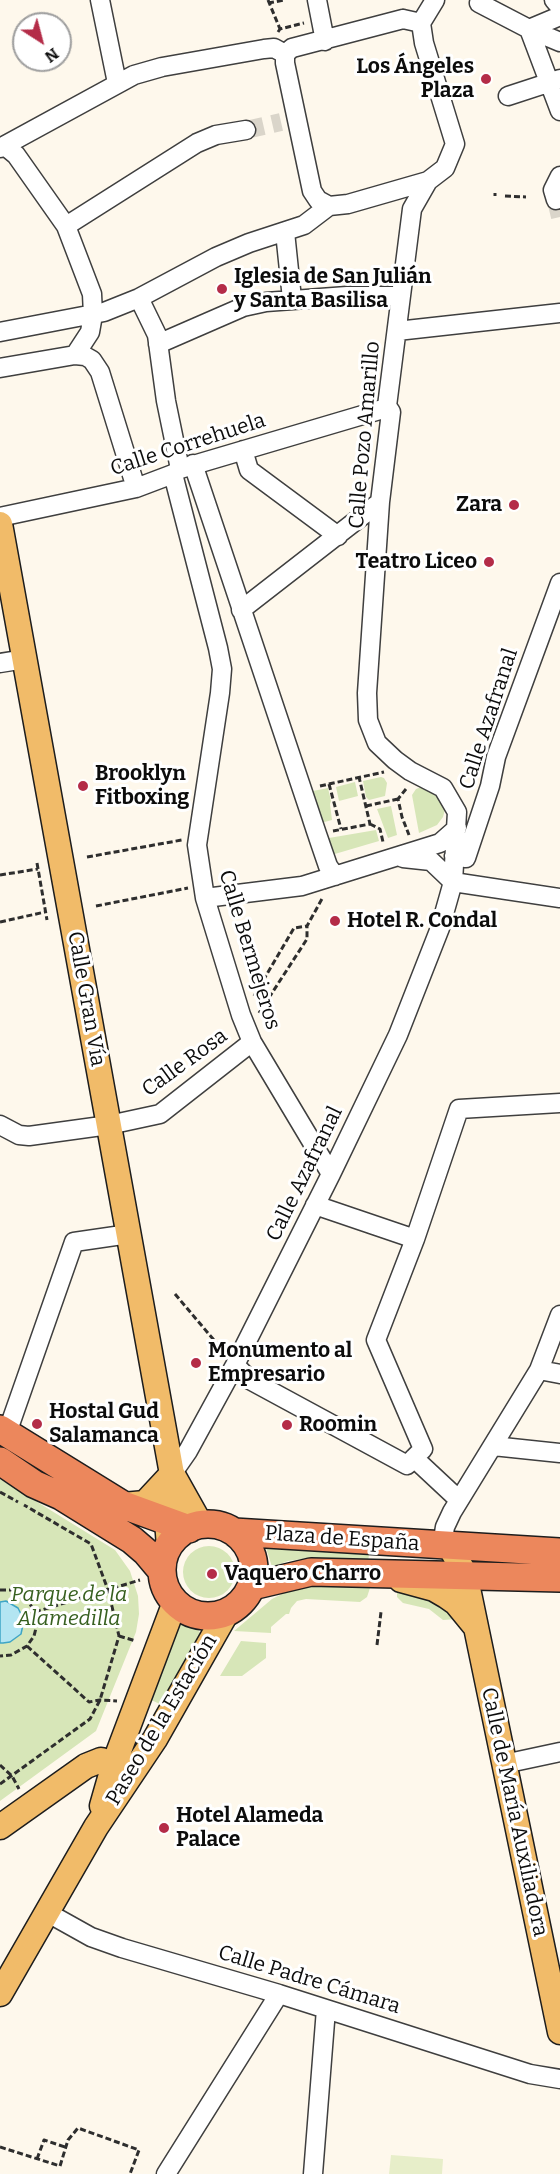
<!DOCTYPE html>
<meta charset="utf-8">
<style>
body{margin:0}
#map{position:relative;width:560px;height:2174px;overflow:hidden;background:#fef8ec;font-family:Bitter,serif}
canvas{display:block}
.north{position:absolute;left:12px;top:12px;width:60px;height:60px;box-sizing:border-box;background:#fff;border:2px solid #9e9e9e;border-radius:50%;rotate:144deg;font-size:16px;font-weight:700;line-height:24px;text-align:center;color:#0c0c0c}
.north::after{content:'';display:block;margin:auto;width:21px;height:27px;background:#b42c48;clip-path:polygon(50% 0,100% 100%,50% 72%,0 100%)}
</style>
<div id="map">
<canvas width="560" height="2174"></canvas>
<div class="north">N</div>
</div>
<script>
const c = document.querySelector('canvas').getContext('2d');
c.lineJoin = 'round';
function fill(path, color) { c.fillStyle = color; c.fill(path, 'evenodd'); }
const shape = rows => new Path2D(rows.map(r => 'M' + r).join(''));
function stroke(path, color, width, dash) { c.strokeStyle = color; c.lineWidth = width; c.lineCap = dash ? 'butt' : 'round'; c.setLineDash(dash || []); c.stroke(path); }
function drawText(font, color, halo, rows, align = 'center') {
  c.font = font + ' Bitter,serif'; c.lineWidth = 6; c.setLineDash([]); c.textBaseline = 'middle'; c.strokeStyle = halo; c.fillStyle = color; for (const [text, x, y, turn = 0] of rows) {
    c.save(); c.translate(x, y); c.rotate((+turn || 0) * Math.PI / 180); c.textAlign = isNaN(turn) ? turn : align; if (halo) c.strokeText(text, 0, 0); c.fillText(text, 0, 0); c.restore();
  }
}
const green = shape([
 [381,777,384,778,387,783,385,796,369,800,366,797,363,781],
 [355,782,358,796,339,801,336,787],
 [424,786,438,796,446,806,443,817,437,825,419,833,412,795,416,789],
 [328,788,331,801,330,804,332,820,317,824,308,792],
 [391,806,397,835,388,838,377,809],
 [376,830,379,841,328,856,323,839],
 [0,1479,115,1550,130,1571,138,1596,139,1614,136,1632,96,1731,0,1801],
 '183 1572a26 26 0 1 1 52 0a26 26 0 1 1-52 0Z',
 [266,1548,369,1555,368,1561,309,1558,288,1561,272,1567],
 [306,1586,370,1588,367,1597,360,1602,306,1599,297,1601,291,1608,289,1614,286,1614,271,1627,271,1633,234,1631,272,1599,290,1590],
 [397,1590,426,1592,457,1619,443,1620,429,1609,403,1603,397,1597],
 [179,1622,198,1629,200,1633,160,1704,151,1700],
 [241,1641,266,1643,266,1658,242,1676,220,1676]
]);
const pitch = shape([
 [391,2155,443,2159,442,2174,389,2174]
]);
const water = shape([
 [6,1601,18,1608,24,1620,21,1634,10,1642,3,1643,0,1643,0,1602,6,1601]
]);
const minorTunnel = shape([
 [246,130,281,122],
 [556,200,560,217]
]);
const path = shape([
 [268,0,280,29],
 [268,3,285,0],
 [278,32,280,29,304,23],
 [495,196,495,193],
 [505,196,526,197],
 [329,784,341,829],
 [320,786,384,772],
 [406,789,398,799,402,817,409,835],
 [366,806,398,799],
 [370,824,380,829,383,842],
 [333,831,370,824,359,777],
 [87,857,182,840],
 [37,863,47,920],
 [0,875,38,869],
 [96,906,188,888],
 [0,922,45,912],
 [254,996,294,928,307,926],
 [259,1013,307,939,307,926,323,897],
 [175,1294,224,1352],
 [0,1492,18,1502],
 [0,1590,13,1590,26,1598,35,1612,37,1624,34,1636,27,1646,11,1655,0,1656],
 [35,1612,140,1580],
 [119,1636,136,1641],
 [377,1645,381,1612],
 [27,1646,89,1702,100,1700,117,1701],
 [0,1765,12,1776,19,1789],
 [0,1784,90,1719,100,1700,119,1636,108,1590,91,1544,24,1505],
 [0,2147,60,2166,68,2140,78,2128,139,2150,130,2174],
 [37,2159,44,2140,65,2147]
]);
const minor = shape([
 [100,0,117,83],
 [317,0,325,41],
 [554,0,560,7],
 [479,3,529,29,560,42],
 [560,16,529,29,560,111],
 [403,19,421,23,424,43,455,144,445,168,428,181,348,204,329,206,318,200,312,191,285,63,285,54,292,48,403,19],
 [421,23,435,0],
 [508,96,560,79],
 [5,146,16,155,66,226,92,294,93,315,90,332,75,355],
 [0,148,134,75,162,67,264,49,274,48,285,54],
 [556,200,553,190,560,176],
 [66,226,197,143,216,135,246,130],
 [285,232,292,299],
 [139,298,157,335,166,401,180,469],
 [397,331,560,313],
 [0,332,104,312,139,298,216,257,249,243,304,225,329,206],
 [158,344,243,307,266,302,347,296,401,296],
 [0,368,75,355,85,356,92,360,100,372,136,488],
 [243,450,249,470,338,536],
 [193,464,317,834,328,866,335,876],
 [173,474,218,648,222,669,220,693,197,845,205,898,241,1015,252,1042,331,1174],
 [0,517,136,488,173,474,180,469,383,409,387,406],
 [241,610,380,502],
 [0,663,25,659],
 [454,856,466,858,490,786,496,757,560,583],
 [403,858,431,861,453,882],
 [453,882,560,898],
 [205,898,302,886,440,843,457,828],
 [0,1125,19,1135,29,1136,109,1125,160,1114,252,1042],
 [315,1205,415,1239],
 [235,1365,250,1380,407,1465,423,1449,376,1340,415,1239,459,1109,560,1103],
 [539,1370,560,1374],
 [7,1433,74,1242,129,1234],
 [493,1446,560,1453],
 [414,1458,459,1500],
 [172,1474,188,1451,235,1365,331,1174,398,1035,440,928,453,882,457,812,443,788,410,771,395,760,377,743,368,720,367,693,380,502,391,412,387,406,412,209,428,181],
 [442,1545,445,1527,452,1512,539,1370,560,1315],
 [504,1764,560,1752],
 [48,1913,91,1937,122,1948,279,1994,530,2074,560,2079],
 [166,2174,279,1994],
 [313,2174,326,2009]
]);
const major = shape([
 [0,524,172,1474,167,1520,169,1547],
 [173,1475,201,1525],
 [123,1505,145,1503,172,1474],
 [449,1545,465,1574,560,2032],
 [401,1580,434,1589,446,1596,456,1603,474,1625],
 [102,1806,114,1764,175,1602],
 [0,1827,86,1766,101,1760,114,1764],
 [0,1994,96,1827,155,1739,227,1612]
]);
const highway = shape([
 [0,1429,123,1505,189,1529],
 [0,1461,34,1484,61,1496,132,1540,146,1552,162,1571],
 '162 1570a46 46 0 1 1 92 0a46 46 0 1 1-92 0Z',
 [234,1532,560,1552],
 [252,1586,311,1572,560,1578]
]);
const markers = [
 [486,79,6,"#b42c48"],
 [222,289,6,"#b42c48"],
 [514,505,6,"#b42c48"],
 [489,562,6,"#b42c48"],
 [83,786,6,"#b42c48"],
 [335,921,6,"#b42c48"],
 [196,1363,6,"#b42c48"],
 [37,1424,6,"#b42c48"],
 [287,1425,6,"#b42c48"],
 [212,1574,6,"#b42c48"],
 [164,1828,6,"#b42c48"]
];
const poiNames = [
 ["Los Ángeles",474,67,"right"],
 ["Plaza",474,91,"right"],
 ["Iglesia de San Julián",234,277],
 ["y Santa Basilisa",234,301],
 ["Zara",502,505,"right"],
 ["Teatro Liceo",477,562,"right"],
 ["Brooklyn",95,774],
 ["Fitboxing",95,798],
 ["Hotel R. Condal",347,921],
 ["Monumento al",208,1351],
 ["Empresario",208,1375],
 ["Hostal Gud",49,1412],
 ["Salamanca",49,1436],
 ["Roomin",299,1425],
 ["Vaquero Charro",224,1574],
 ["Hotel Alameda",176,1816],
 ["Palace",176,1840]
];
const streetNames = [
 ["Calle Pozo Amarillo",365,435,-85],
 ["Calle Correhuela",188,445,-18],
 ["Calle Azafranal",489,719,-72],
 ["Calle Bermejeros",249,950,73],
 ["Calle Gran Vía",86,999,80],
 ["Calle Rosa",185,1063,-36],
 ["Calle Azafranal",305,1174,-64],
 ["Plaza de España",342,1539,4],
 ["Paseo de la Estación",162,1720,-59],
 ["Calle de María Auxiliadora",514,1812,78],
 ["Calle Padre Cámara",309,1980,17]
];
const parkNames = [
 ["Parque de la",69,1595],
 ["Alamedilla",69,1619]
];
fill(green, '#d7e6b8');
fill(pitch, '#e7eec9');
fill(water, '#b3e5f2');
stroke(water, '#3ea5c6', 1.5);
stroke(minorTunnel, '#dad5ca', 18, [18, 9]);
stroke(minor, '#3f3f3f', 21);
stroke(major, '#1d1d1d', 27);
stroke(highway, '#1d1d1d', 30);
stroke(path, '#2e2e2e', 3, [6, 3]);
stroke(minor, '#fff', 18);
stroke(major, '#f1bb69', 24);
stroke(highway, '#ec875c', 27);
for (const [x, y, r, color] of markers) { const dot = new Path2D(); dot.arc(x, y, r, 0, 2 * Math.PI); c.fillStyle = color; c.fill(dot); stroke(dot, '#fff', 2); }
drawText('bold 21px', '#0c0c0c', '#fff', poiNames, 'left');
drawText('21px', '#0c0c0c', '#fff', streetNames);
drawText('italic 21px', '#376020', '#fff', parkNames);
</script>
